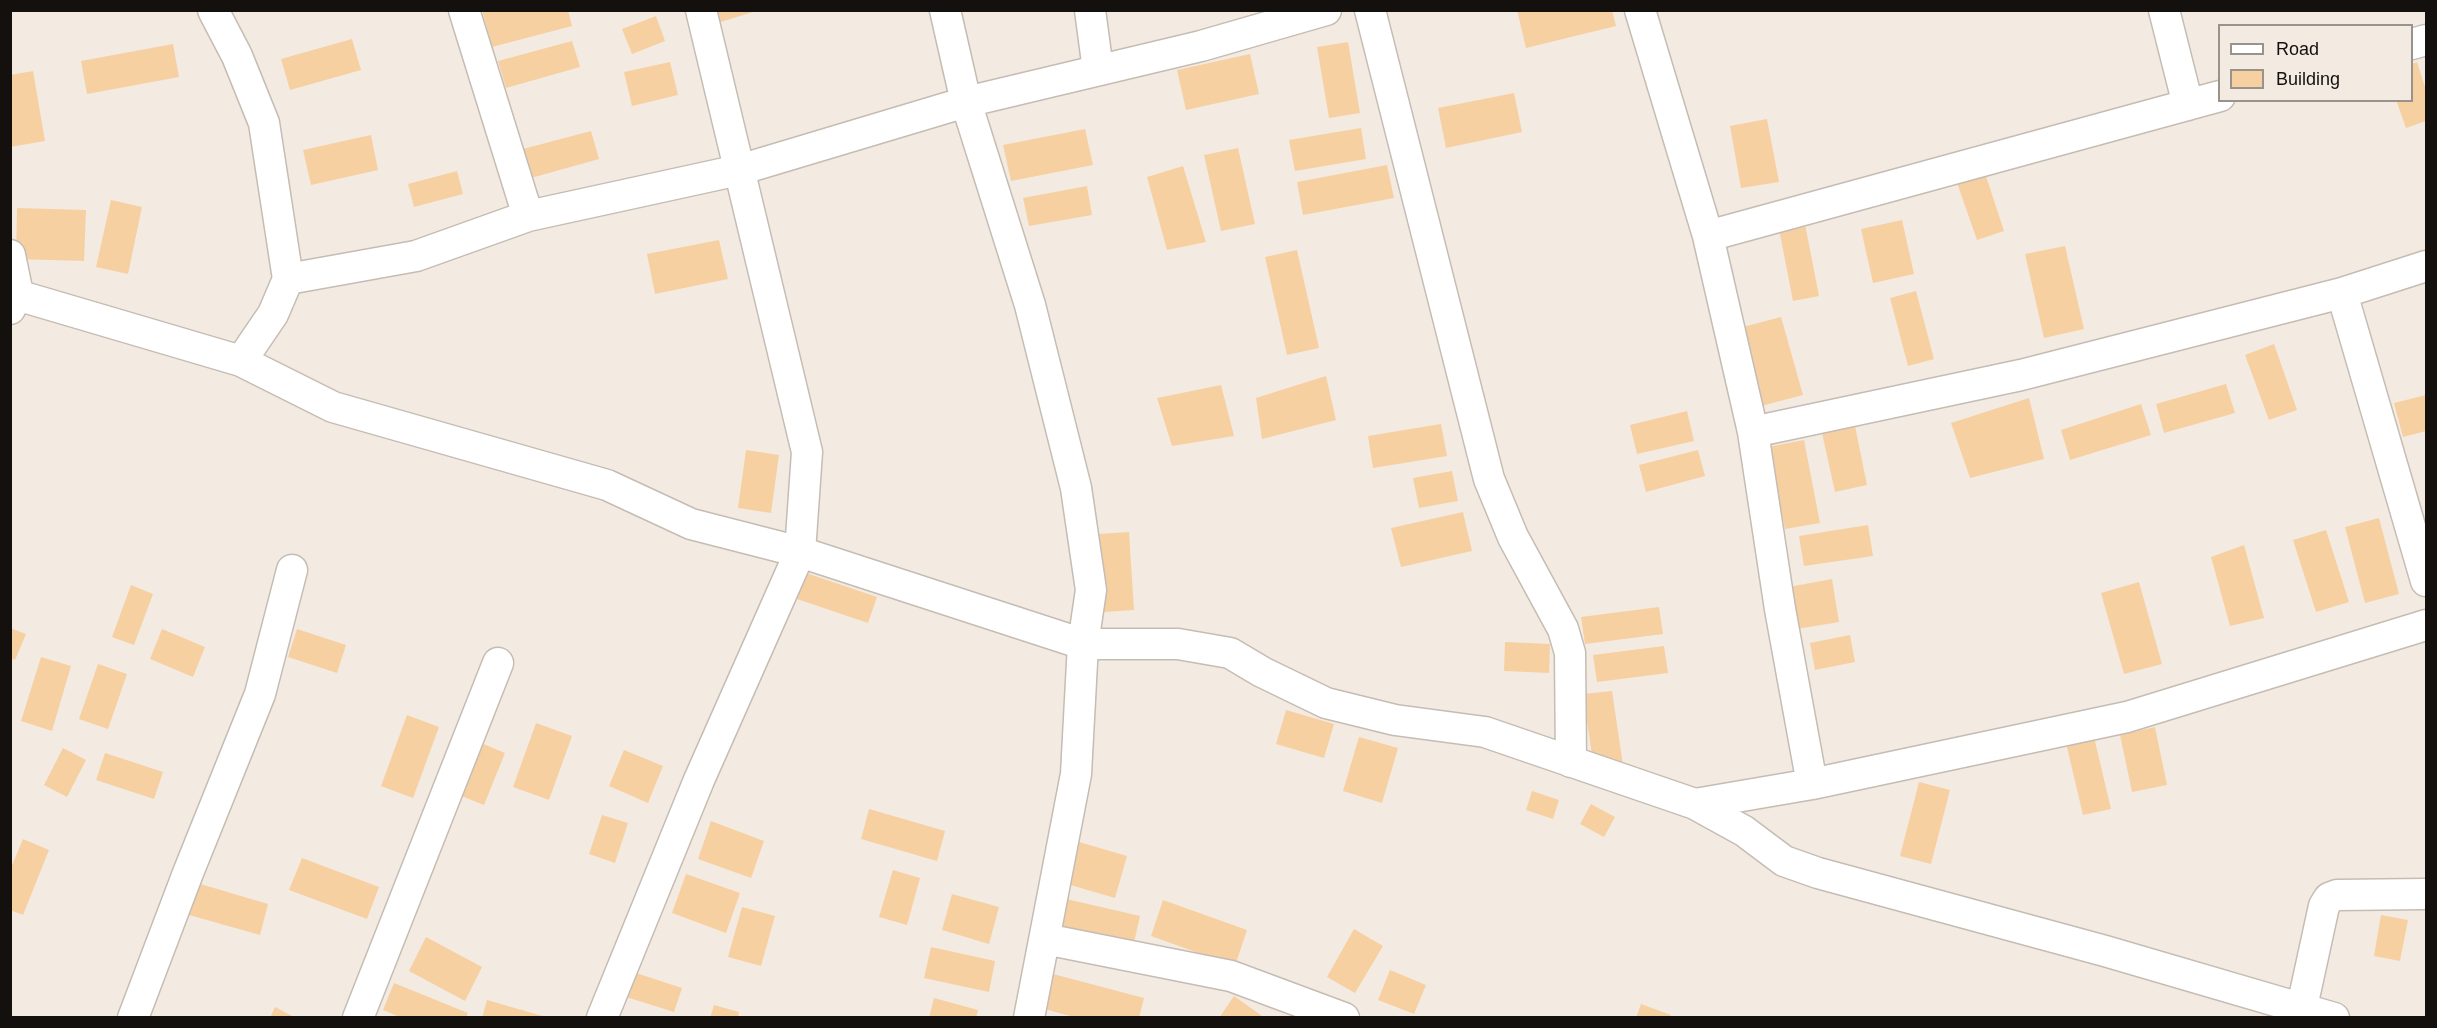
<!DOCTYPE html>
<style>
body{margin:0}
#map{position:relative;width:2437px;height:1028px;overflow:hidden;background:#f3eae1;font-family:Arial,sans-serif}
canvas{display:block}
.frame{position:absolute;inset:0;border:12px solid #13100d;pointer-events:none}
.legend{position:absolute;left:2218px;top:24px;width:195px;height:78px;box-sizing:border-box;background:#f3eae1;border:2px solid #99938c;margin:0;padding:8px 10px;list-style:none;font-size:18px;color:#13100d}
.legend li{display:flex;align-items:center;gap:12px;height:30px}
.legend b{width:30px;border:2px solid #99938c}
</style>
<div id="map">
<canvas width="2437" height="1028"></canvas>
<div class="frame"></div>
<ul class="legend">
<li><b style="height:8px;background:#fff"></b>Road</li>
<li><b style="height:16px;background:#f7d0a2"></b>Building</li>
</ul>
</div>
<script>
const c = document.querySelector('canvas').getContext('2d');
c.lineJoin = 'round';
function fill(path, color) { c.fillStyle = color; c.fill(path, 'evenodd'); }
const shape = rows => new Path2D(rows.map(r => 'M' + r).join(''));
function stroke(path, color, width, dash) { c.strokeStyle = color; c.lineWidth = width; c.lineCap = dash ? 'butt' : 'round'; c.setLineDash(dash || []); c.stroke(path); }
const building = shape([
 [482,10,568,10,572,26,492,47],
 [703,10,756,10,756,11,708,26],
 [1517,10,1612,10,1616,26,1526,48],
 [656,16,665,41,632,54,622,29],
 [352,39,361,70,290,90,281,59],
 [572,41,580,67,506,88,498,61],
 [1348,42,1360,113,1329,118,1317,47],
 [173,44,179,77,87,94,81,61],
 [1250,54,1259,94,1186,110,1177,70],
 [670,62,678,95,632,106,624,72],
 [2417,62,2426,90,2426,121,2406,128,2396,100,2412,100,2412,64],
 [33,71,45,141,10,147,10,75],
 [1514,93,1522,132,1446,148,1438,108],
 [1767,119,1779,182,1741,188,1730,126],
 [1361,128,1366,159,1295,171,1289,140],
 [1085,129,1093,165,1011,181,1003,145],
 [591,131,599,159,531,178,523,149],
 [371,135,378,170,311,185,303,150],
 [1238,148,1255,224,1221,231,1204,155],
 [1387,165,1394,198,1303,215,1297,182],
 [1183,166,1206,242,1167,250,1147,177],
 [457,171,463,194,414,207,408,184],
 [1985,173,2004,231,1977,240,1957,183],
 [1087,186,1092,215,1029,226,1023,198],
 [111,200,142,207,128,274,96,267],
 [17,208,86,210,84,261,16,259],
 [1804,219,1819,296,1793,301,1778,224],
 [1902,220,1914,274,1873,283,1861,229],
 [719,240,728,279,655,294,647,254],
 [2065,246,2084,329,2044,338,2025,254],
 [1297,250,1319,348,1287,355,1265,257],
 [1916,291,1934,359,1908,366,1890,298],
 [1781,317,1803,395,1761,406,1739,328],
 [2274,344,2297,410,2269,420,2245,355],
 [1326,376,1336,420,1262,439,1256,398],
 [2226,384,2235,413,2164,433,2156,404],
 [1221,385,1234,436,1172,446,1157,398],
 [2426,395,2426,431,2403,437,2394,403],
 [2029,398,2044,459,1970,478,1951,423],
 [2141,404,2151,435,2070,460,2061,430],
 [1687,411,1694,441,1637,454,1630,425],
 [1441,424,1447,456,1373,468,1368,436],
 [1855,426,1867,485,1835,492,1822,433],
 [1804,440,1820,523,1785,529,1768,447],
 [746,450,779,455,771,513,738,508],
 [1698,450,1705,476,1646,492,1639,465],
 [1452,471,1458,501,1419,508,1413,478],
 [1463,512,1472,551,1401,567,1391,528],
 [2379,518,2399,594,2365,603,2345,527],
 [1868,525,1873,556,1804,566,1799,536],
 [2326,530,2349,602,2316,612,2293,540],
 [1129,532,1134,610,1104,612,1099,534],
 [2244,545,2264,618,2230,626,2211,557],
 [803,572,877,597,868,623,794,598],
 [1832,579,1839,622,1797,629,1789,587],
 [2139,582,2162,664,2124,674,2101,593],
 [131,585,153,594,134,645,112,637],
 [1659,607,1663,634,1585,644,1581,617],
 [10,628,26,634,15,660,10,658],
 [162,629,205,647,193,677,150,659],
 [297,629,346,645,337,673,288,657],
 [1850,635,1855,662,1815,670,1810,643],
 [1505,642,1550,644,1549,673,1504,671],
 [1664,646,1668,673,1597,682,1593,655],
 [41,657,71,666,52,731,21,721],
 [98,664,127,674,108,729,79,719],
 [1612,691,1623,765,1594,769,1583,694],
 [1286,710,1334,724,1324,758,1276,744],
 [407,715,439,727,413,798,381,786],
 [536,723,572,736,549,800,513,787],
 [2155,727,2167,785,2132,792,2120,735],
 [1359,737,1398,748,1382,803,1343,791],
 [2094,737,2111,809,2083,815,2066,743],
 [481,743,505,753,484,805,459,795],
 [63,748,86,760,67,797,44,785],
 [624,750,663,766,648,803,609,786],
 [105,753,163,772,154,799,96,780],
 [1919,782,1950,790,1931,864,1900,856],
 [1532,791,1559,800,1553,819,1526,810],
 [1591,804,1615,817,1604,837,1580,824],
 [869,809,945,831,937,861,861,839],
 [602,815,628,823,615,863,589,854],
 [711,821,764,841,751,878,698,859],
 [23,839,49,850,23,915,10,910,10,870],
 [1079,842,1127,856,1115,898,1067,884],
 [302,858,379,887,367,919,289,890],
 [893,870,920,878,907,925,879,917],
 [686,874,740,893,726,933,672,913],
 [197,883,268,904,260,935,189,915],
 [952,894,999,907,989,944,942,930],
 [1062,898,1140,916,1133,947,1055,929],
 [1163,900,1247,930,1235,966,1151,936],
 [742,907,775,916,761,966,728,957],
 [2381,915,2408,920,2400,961,2374,956],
 [1354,929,1383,946,1355,993,1327,977],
 [426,937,482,967,465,1001,409,971],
 [931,947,995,961,989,992,924,978],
 [1390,970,1426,985,1414,1014,1378,1000],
 [630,971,682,988,674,1012,623,996],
 [1053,974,1144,998,1139,1018,1077,1018,1045,1009],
 [394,983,468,1013,466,1018,402,1018,383,1010],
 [1234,996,1265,1018,1219,1018],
 [934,998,978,1010,976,1018,929,1018],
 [487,1000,546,1017,546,1018,482,1018],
 [1641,1004,1671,1015,1670,1018,1636,1018],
 [714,1005,739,1012,738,1018,710,1018],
 [275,1007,296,1018,270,1018]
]);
const minor = shape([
 [213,10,237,56,264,123,288,279],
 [464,10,528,216],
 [945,10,966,102,1030,305,1076,488,1091,590,1083,644,1076,774,1029,1018],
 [1090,10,1098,70],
 [1370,10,1489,479,1513,537,1563,629,1570,653,1571,762],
 [1640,10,1708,236,1753,432,1780,609,1812,784],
 [2164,10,2188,105],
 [2412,44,2426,40],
 [1708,236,2220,96],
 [10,255,18,294,10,309],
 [10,293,241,361,333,407,607,485,691,524,800,552,1083,644,1178,644,1230,653,1262,672,1326,703,1395,720,1485,732,1695,804,1744,831,1784,861,1818,873,2105,951,2334,1018],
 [2342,293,2426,581],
 [241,361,273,314,288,279,416,256,528,216,739,170,966,102,1201,46,1326,10],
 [1753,432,2021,375,2342,293,2426,266],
 [1695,804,1812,784,2127,717,2426,625],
 [1045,939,1231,976,1344,1018],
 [2302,1007,2324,906,2329,898,2337,895,2426,894],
 [133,1018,188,873,260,694,292,570],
 [358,1018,498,663],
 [602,1018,699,780,800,552,807,452,701,10]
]);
fill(building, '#f7d0a2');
stroke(minor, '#c5bcb3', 33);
stroke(minor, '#fff', 30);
</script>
